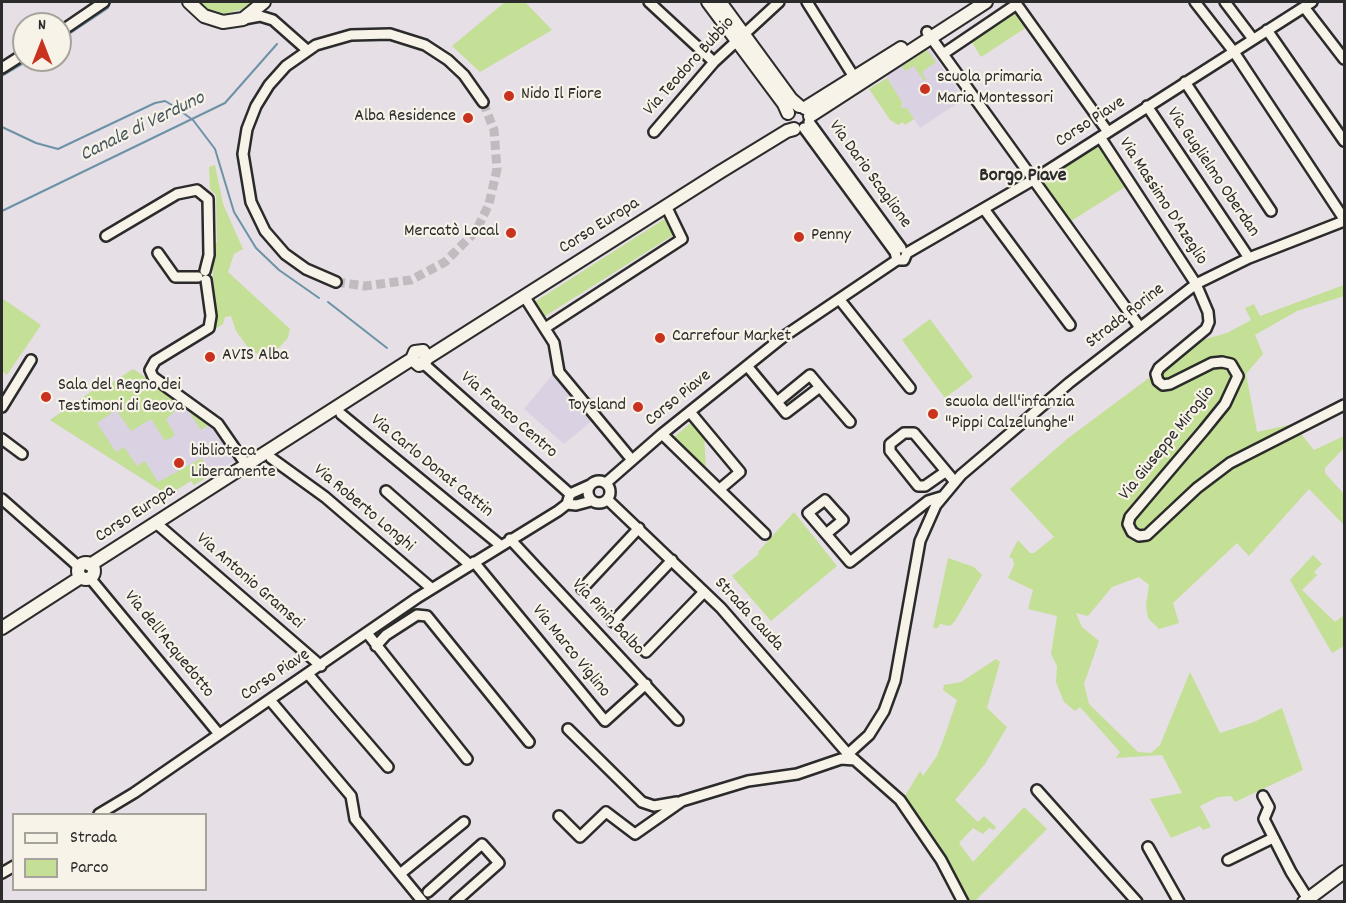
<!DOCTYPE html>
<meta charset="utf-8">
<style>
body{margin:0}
#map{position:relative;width:1346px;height:903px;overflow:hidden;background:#e6dfe5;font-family:Dekko,sans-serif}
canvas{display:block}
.frame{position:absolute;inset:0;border:3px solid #2b2b2b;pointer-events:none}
.legend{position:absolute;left:12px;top:813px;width:195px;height:78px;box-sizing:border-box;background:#f7f3e8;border:2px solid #a5a39c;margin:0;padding:8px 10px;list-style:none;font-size:18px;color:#2b2b2b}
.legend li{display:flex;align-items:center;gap:12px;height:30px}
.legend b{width:30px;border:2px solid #a5a39c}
.north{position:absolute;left:12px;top:12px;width:60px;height:60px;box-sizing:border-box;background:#f7f3e8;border:2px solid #a5a39c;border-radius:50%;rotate:0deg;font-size:16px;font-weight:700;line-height:24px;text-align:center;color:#2b2b2b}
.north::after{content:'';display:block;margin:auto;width:21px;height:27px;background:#c8321e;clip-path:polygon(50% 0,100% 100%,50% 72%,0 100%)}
</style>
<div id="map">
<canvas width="1346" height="903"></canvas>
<div class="frame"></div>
<ul class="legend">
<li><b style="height:8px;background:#f7f3e8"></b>Strada</li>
<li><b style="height:16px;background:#c4df96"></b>Parco</li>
</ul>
<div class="north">N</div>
</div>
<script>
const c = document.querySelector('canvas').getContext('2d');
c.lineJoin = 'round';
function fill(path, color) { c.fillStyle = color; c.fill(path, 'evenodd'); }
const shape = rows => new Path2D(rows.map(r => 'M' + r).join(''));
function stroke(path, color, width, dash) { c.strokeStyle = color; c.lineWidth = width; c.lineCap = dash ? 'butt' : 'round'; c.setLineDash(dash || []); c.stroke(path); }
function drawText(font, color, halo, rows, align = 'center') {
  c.font = font + ' Dekko,sans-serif'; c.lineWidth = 4.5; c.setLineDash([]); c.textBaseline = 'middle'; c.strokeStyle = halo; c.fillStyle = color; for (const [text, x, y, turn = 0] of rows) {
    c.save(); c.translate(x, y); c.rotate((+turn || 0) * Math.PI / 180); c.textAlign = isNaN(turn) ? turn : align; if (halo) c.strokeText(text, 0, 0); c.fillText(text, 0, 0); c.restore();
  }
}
const built = shape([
 [928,47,964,99,920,128,907,109,901,108,902,102,887,78,889,72],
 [133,369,215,424,237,459,194,485,191,481,168,495,50,420,105,382,113,382],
 [553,374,594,419,564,444,524,409]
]);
const green = shape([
 [198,2,251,2,243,9,224,14,206,9],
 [505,2,525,2,552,30,480,72,452,46],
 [1017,12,1027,27,981,57,971,41],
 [927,50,936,62,922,72,926,79,924,81,914,66,905,71,902,66],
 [887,78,902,102,901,108,907,108,914,119,905,125,903,122,898,125,890,120,869,89],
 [1097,145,1125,187,1068,223,1038,182],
 [215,165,223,204,243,249,234,254,228,272,290,329,288,338,268,359,250,350,236,331,231,316,225,317,223,324,215,329,212,247,217,242,216,195,210,189,209,167],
 [666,218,675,234,542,318,533,303],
 [1344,285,1344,296,1297,311,1255,335,1263,354,1246,374,1257,432,1293,424,1314,450,1344,436,1344,448,1325,468,1325,473,1344,494,1344,522,1343,524,1309,489,1249,556,1237,543,1173,603,1179,623,1159,629,1148,618,1146,605,1149,585,1139,577,1112,587,1088,616,1076,613,1082,627,1099,641,1084,684,1089,704,1138,752,1151,753,1160,745,1190,672,1220,733,1254,722,1282,708,1303,770,1235,802,1231,796,1218,797,1200,806,1211,827,1203,830,1200,826,1171,838,1150,799,1182,793,1162,755,1116,758,1120,752,1080,707,1075,711,1064,702,1056,682,1057,666,1051,654,1057,616,1028,609,1033,590,1008,578,1014,565,1013,559,1009,557,1018,540,1030,553,1034,553,1054,537,1010,489,1067,439,1173,360,1202,340,1227,333,1251,320,1245,308,1254,304,1260,316],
 [2,298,41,325,7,375,2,371],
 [930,319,973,377,945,398,902,340],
 [133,369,206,418,210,424,201,430,185,406,181,406,166,419,175,435,165,441,151,419,131,431,116,410,97,423,116,452,124,447,137,466,145,461,158,482,202,458,211,475,194,485,191,481,168,495,50,420,105,382,113,382],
 [693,421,704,433,706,470,674,437],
 [794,512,837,566,771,621,732,576,759,554,758,552],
 [1313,555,1322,564,1314,572,1317,575,1302,590,1335,622,1344,615,1344,646,1332,653,1290,580],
 [948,558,974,567,982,575,955,621,950,626,940,624,938,628,933,628],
 [996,659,1000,662,987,708,1007,727,985,764,955,800,978,822,984,816,996,827,994,830,989,828,983,834,973,828,959,843,973,862,1024,807,1047,829,975,901,969,901,936,840,905,796,920,771,923,776,937,756,944,738,957,700,943,690,944,685,961,682]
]);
const stream = shape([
 [60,40,108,8,110,2],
 [2,76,29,60],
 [2,127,36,143,58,149,155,103,165,101,172,105,193,120,215,149,234,212,256,248,279,270,319,298],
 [2,211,225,103,277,44],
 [328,302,387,348],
 [1316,902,1344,880]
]);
const minorTunnel = shape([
 [336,282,365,286,411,280,445,262,476,231,489,204,497,169,494,130,483,102]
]);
const minor = shape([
 [649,2,714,62],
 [807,2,854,77],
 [1015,2,1108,132],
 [1195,2,1234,52,1344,219],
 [1225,2,1253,39],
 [1304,7,1344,59],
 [244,19,260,16,273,20,307,50],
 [1267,30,1344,141],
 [60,32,104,2],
 [927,32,1139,326],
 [943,54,1017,4],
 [2,68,24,54],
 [1185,82,1271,211],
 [1147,106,1249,258],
 [809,122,901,248],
 [804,128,895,252,897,260],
 [654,132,714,62,779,2],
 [1100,137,1196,284,1208,312,1209,322,1206,329,1159,368,1156,374,1158,381,1163,385,1170,384,1212,363,1222,362,1231,364,1238,376,1225,404,1204,430,1130,517,1128,524,1132,532,1139,536,1147,535,1197,488,1230,463,1344,405],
 [984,209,1070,325],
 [106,236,177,194,197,190,208,199,209,255,205,271],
 [158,253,175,277,198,277],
 [206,280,211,316,209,328,155,361,150,370,153,377,218,424,247,466],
 [336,282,306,269,285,254,265,231,251,202,243,154,247,129,256,106,269,85,286,66,316,45,351,35,390,34,425,45,448,60,464,75,483,102],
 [524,296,554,343,559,372,632,460],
 [840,300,910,388],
 [545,328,682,239,668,210],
 [424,364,570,494],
 [747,366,748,367,777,402,786,413,820,387,810,375,777,402],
 [820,387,850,422],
 [2,407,31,360],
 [690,412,740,472,720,489],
 [341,414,500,545],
 [662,434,765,534],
 [2,439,22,454],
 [271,458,325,497,431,588],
 [945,472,925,486,918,486,890,451,890,444,904,433,914,433,955,482],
 '588 492a11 11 0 1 1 22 0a11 11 0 1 1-22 0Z',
 [606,483,662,434,783,337,897,260,904,260,907,253,1033,180,1312,2],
 [386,491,470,565],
 [2,499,79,567],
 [608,500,721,608,848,754,900,800,941,860,963,902],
 [567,504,576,505,591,501],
 [156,523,321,666],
 [826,534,843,520,825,500,808,513,850,562,928,501,941,497],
 [510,539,678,720],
 [474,562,605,721,646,684],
 [90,578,219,734],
 [582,589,639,528],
 [613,622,672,560],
 [367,633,467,759],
 [376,646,386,635,417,615,427,616,529,742],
 [646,652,704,592],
 [308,674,388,767],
 [270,700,351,796,355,819,423,902],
 [568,729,642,802,654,806,677,802],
 [848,754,869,735,884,711,895,681,920,541,936,505,961,475,1069,383,1196,284,1249,258,1344,221],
 [1037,790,1137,902],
 [1263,796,1269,807,1264,819,1291,872,1308,899],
 [99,814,134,793,417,598,558,511,567,504,570,494,590,485],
 [559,816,580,837,606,812,635,834,682,801,748,781,797,774,841,759,855,760],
 [1148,847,1179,902],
 [1228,860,1273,838],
 [2,873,14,866],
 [400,874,464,822],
 [428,892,482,844,499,863,455,902]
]);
const major = shape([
 [189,2,204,16,223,22,243,19,264,2],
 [708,2,784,104,788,113],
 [720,2,791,99,799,106],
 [805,108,901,48],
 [810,116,986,2],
 [427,358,720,172,787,131,794,129],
 '78 571a8 8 0 1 1 16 0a8 8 0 1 1-16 0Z',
 [90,565,404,364,412,359,415,352,423,351,427,358,424,363,419,365,412,359],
 [2,628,81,577],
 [1304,902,1344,872]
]);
const markers = [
 [925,89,6,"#c8321e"],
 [509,96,6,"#c8321e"],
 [468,118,6,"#c8321e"],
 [511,233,6,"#c8321e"],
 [799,237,6,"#c8321e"],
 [660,338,6,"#c8321e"],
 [210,357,6,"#c8321e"],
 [46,397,6,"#c8321e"],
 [638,407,6,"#c8321e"],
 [933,414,6,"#c8321e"],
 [179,463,6,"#c8321e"]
];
const streetNames = [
 ["Via Teodoro Bubbio",690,67,-48],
 ["Corso Piave",1091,123,-33],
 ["Via Guglielmo Oberdan",1212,173,56],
 ["Via Dario Scaglione",869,175,54],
 ["Via Massimo D'Azeglio",1162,202,57],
 ["Corso Europa",600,227,-32],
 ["Strada Rorine",1126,317,-38],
 ["Corso Piave",679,399,-39],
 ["Via Franco Centro",508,416,41],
 ["Via Giuseppe Miroglio",1168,444,-51],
 ["Via Carlo Donat Cattin",431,467,39],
 ["Via Roberto Longhi",363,509,40],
 ["Corso Europa",136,515,-33],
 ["Via Antonio Gramsci",249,582,41],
 ["Strada Cauda",748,615,47],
 ["Via Pinin Balbo",607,618,47],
 ["Via dell'Acquedotto",168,645,51],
 ["Via Marco Viglino",570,652,51],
 ["Corso Piave",276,676,-34]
];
const poiNames = [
 ["scuola primaria",937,79],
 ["Maria Montessori",937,100],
 ["Nido Il Fiore",521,96],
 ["Alba Residence",456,118,"right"],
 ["Mercatò Local",499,233,"right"],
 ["Penny",811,237],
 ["Carrefour Market",672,338],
 ["AVIS Alba",222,357],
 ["Sala del Regno dei",58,387],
 ["Testimoni di Geova",58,408],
 ["scuola dell'infanzia",945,404],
 ["\"Pippi Calzelunghe\"",945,425],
 ["Toysland",626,407,"right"],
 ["biblioteca",191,453],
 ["Liberamente",191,474]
];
const waterNames = [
 ["Canale di Verduno",143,128,-26]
];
const neighbourhoodNames = [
 ["Borgo Piave",1023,177]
];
fill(built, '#dad1e3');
fill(green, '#c4df96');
stroke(stream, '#6c92a7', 2);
stroke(minorTunnel, '#c1bbc0', 9, [9, 4.5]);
stroke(minor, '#2b2b2b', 14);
stroke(major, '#2b2b2b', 16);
stroke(minor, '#f7f3e8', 9);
stroke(major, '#f7f3e8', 12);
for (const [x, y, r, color] of markers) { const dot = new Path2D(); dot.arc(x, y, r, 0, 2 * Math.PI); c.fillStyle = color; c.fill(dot); stroke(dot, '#f7f3e8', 2); }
drawText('18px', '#2b2b2b', '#f7f3e8', streetNames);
drawText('18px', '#2b2b2b', '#f7f3e8', poiNames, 'left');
drawText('italic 20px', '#46565e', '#f7f3e8', waterNames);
drawText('bold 20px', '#2b2b2b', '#f7f3e8', neighbourhoodNames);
</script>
